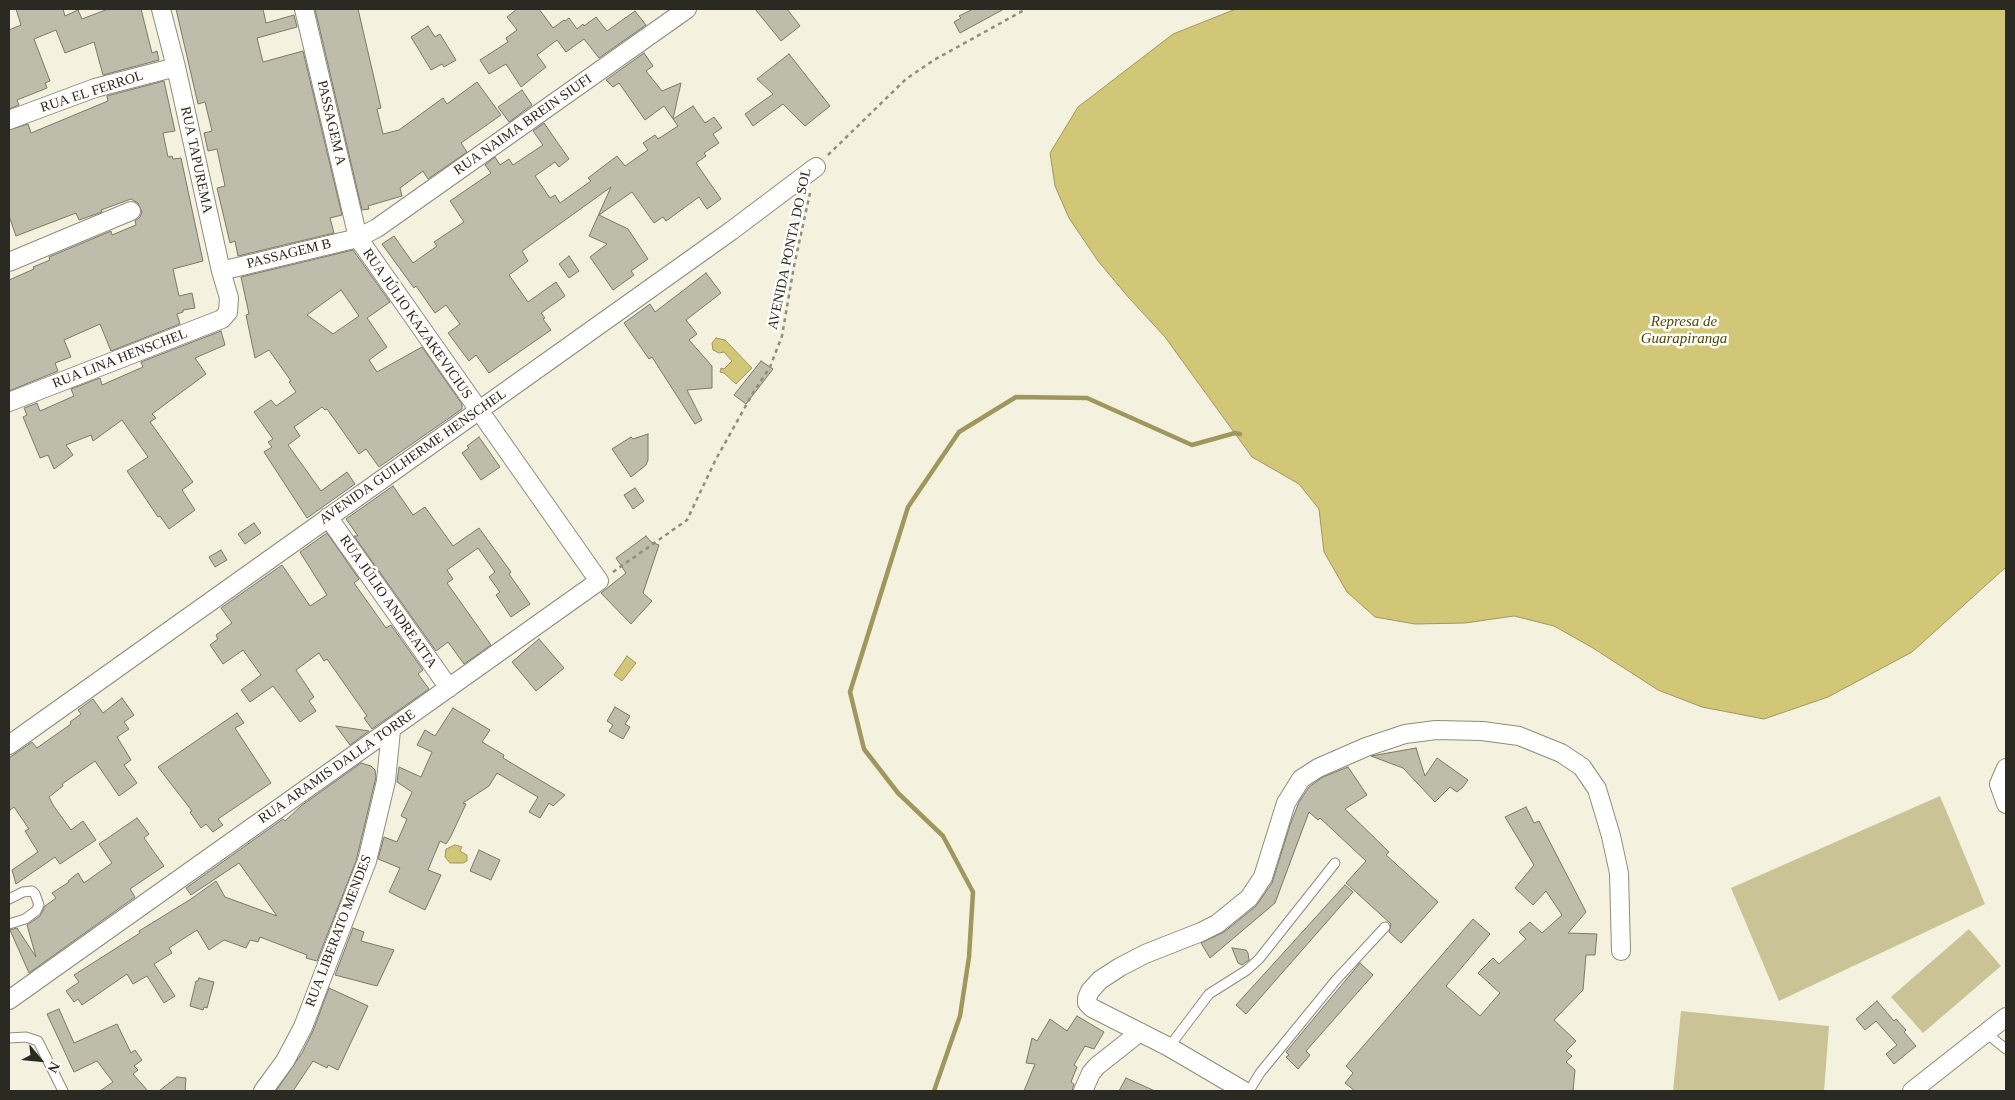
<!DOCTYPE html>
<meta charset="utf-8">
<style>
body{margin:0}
#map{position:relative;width:2015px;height:1100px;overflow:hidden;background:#f4f2df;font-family:Georgia,serif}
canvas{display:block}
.frame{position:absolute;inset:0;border:10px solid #2a2922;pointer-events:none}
.north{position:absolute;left:15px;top:1035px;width:50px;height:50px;-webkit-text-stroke:4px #fffefb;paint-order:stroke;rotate:118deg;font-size:14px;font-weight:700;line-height:20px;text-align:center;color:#2a2922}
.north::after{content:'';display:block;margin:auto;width:18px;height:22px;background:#2a2922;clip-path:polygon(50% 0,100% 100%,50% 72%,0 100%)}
</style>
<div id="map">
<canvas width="2015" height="1100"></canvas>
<div class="frame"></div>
<div class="north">N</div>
</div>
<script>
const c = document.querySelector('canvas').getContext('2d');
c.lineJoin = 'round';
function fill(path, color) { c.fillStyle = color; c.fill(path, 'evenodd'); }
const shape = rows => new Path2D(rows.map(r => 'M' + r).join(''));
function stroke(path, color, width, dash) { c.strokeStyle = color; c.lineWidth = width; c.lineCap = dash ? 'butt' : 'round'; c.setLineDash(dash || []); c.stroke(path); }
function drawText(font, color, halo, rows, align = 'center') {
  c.font = font + ' Georgia,serif'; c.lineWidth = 5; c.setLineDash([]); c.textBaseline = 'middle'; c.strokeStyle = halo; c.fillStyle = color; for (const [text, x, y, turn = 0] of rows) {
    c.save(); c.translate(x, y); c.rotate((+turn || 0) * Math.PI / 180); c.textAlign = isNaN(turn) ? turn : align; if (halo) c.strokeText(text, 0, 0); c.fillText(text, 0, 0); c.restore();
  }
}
const green = shape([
 [1940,796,1985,904,1779,1001,1731,888],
 [1969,929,2001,966,1923,1033,1891,997],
 [1681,1011,1829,1026,1824,1091,1673,1091]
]);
const water = shape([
 [1236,9,2006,9,2006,567,1912,652,1828,697,1764,719,1702,707,1658,690,1593,648,1554,626,1514,616,1465,623,1415,624,1375,617,1347,592,1324,552,1319,509,1299,484,1252,457,1165,337,1129,298,1098,261,1069,218,1055,186,1050,153,1078,107,1173,34,1236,9],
 [716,338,725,340,752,368,736,384,724,373,720,372,721,368,724,369,732,361,724,352,719,353,713,350,712,343,716,338],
 [627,656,636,663,622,681,614,675,627,656],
 [455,845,462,847,460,851,467,855,467,861,463,863,450,863,445,857,446,849,455,845]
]);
const stream = shape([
 [934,1091,960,1016,969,957,973,892,943,836,898,793,864,749,850,692,908,507,959,432,1016,397,1087,398,1192,445,1235,433,1240,434]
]);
const building = shape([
 [16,9,63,9,65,16,78,10,82,19,108,9,141,9,152,53,157,51,159,60,103,75,94,42,65,53,56,30,34,39,50,81,45,83,47,88,17,100,19,105,9,109,9,30,21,25,16,9],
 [176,9,263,9,266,23,294,15,297,27,257,38,263,62,303,51,342,215,330,218,334,233,238,256,235,241,230,243,217,188,225,186,217,149,208,151,204,133,212,131,205,102,198,104,176,9],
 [315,9,358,9,381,108,377,109,383,134,399,130,443,98,447,104,477,82,501,115,461,143,467,152,428,179,423,171,400,188,402,196,368,206,369,209,362,210,315,9],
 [517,9,539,9,553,28,564,20,565,21,569,18,577,29,583,24,584,26,596,17,607,31,635,11,646,25,599,58,584,39,566,52,557,40,537,55,546,67,521,87,506,64,489,74,480,60,508,42,506,38,517,30,507,17,517,9],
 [755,9,787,9,800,26,781,41,755,9],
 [973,9,1004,9,960,33,954,22,961,18,959,16,973,9],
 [428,26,435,37,440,34,456,60,444,67,442,64,431,70,411,37,428,26],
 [644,53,653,66,646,71,662,91,681,83,673,119,664,106,645,120,619,83,613,87,606,80,644,53],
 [789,54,830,106,805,126,783,104,753,126,745,114,773,94,757,79,789,54],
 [164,81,175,131,163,133,168,157,172,156,173,159,181,158,203,261,173,269,179,296,192,293,195,308,183,310,183,312,177,314,180,324,111,351,100,324,64,340,71,357,55,363,58,371,9,391,9,280,34,269,33,267,50,260,49,257,111,231,112,235,136,225,135,221,140,217,142,212,138,203,131,199,101,210,102,212,79,220,76,213,16,236,9,216,9,130,28,124,31,133,108,101,107,96,164,81],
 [522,90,532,105,509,122,498,107,522,90],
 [693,106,705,123,714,117,722,128,713,134,719,143,704,153,706,156,696,163,721,199,707,209,699,197,666,221,663,217,654,223,632,192,599,215,628,229,648,259,631,271,634,275,613,290,590,257,607,244,589,236,611,187,522,251,528,261,509,275,528,302,556,282,565,296,541,313,545,318,543,319,551,330,489,373,476,355,469,361,448,333,460,324,446,305,435,313,416,286,414,288,382,244,394,236,413,263,437,246,434,242,464,222,450,201,491,173,485,165,495,157,500,165,509,159,513,165,543,145,533,131,544,123,569,159,559,167,555,162,535,176,550,198,555,195,560,203,591,181,588,178,617,156,625,166,648,150,643,143,655,135,658,139,678,126,673,119,693,106],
 [353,250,390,302,367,318,387,347,369,360,377,372,422,347,462,404,462,409,379,467,366,449,359,454,327,409,325,410,322,407,294,427,300,436,288,445,321,491,347,472,355,484,307,518,264,452,272,447,268,442,273,439,254,412,271,400,276,406,296,392,289,382,291,381,269,350,255,358,246,315,249,314,241,277,353,250],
 [341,290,359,316,333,334,307,315,341,290],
 [569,256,579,271,569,278,559,264,569,256],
 [706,273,721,293,686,320,697,334,689,340,712,366,712,388,687,390,702,420,695,424,652,357,649,359,624,323,650,304,655,312,706,273],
 [221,331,225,345,195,358,206,374,152,414,156,418,150,422,193,482,182,490,195,510,169,529,160,516,158,517,127,471,148,457,122,420,93,441,91,435,66,445,73,455,54,469,48,455,40,458,23,417,27,415,24,408,37,403,40,411,74,396,71,389,100,378,102,385,143,367,141,362,221,331],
 [761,361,773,369,746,404,734,395,761,361],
 [648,434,648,460,646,465,631,477,612,449,631,437,633,439,648,434],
 [479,437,500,467,481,480,462,453,469,448,467,446,479,437],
 [393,486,413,515,425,507,453,546,479,528,511,572,509,574,530,604,511,617,496,595,500,592,489,577,495,572,478,548,447,570,453,579,447,583,491,645,464,664,448,642,436,651,354,536,358,536,346,519,393,486],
 [635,488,644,501,633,509,624,495,635,488],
 [254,523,261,533,245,544,238,534,254,523],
 [327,533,359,579,354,583,386,628,391,625,423,670,418,674,429,689,372,729,364,718,367,716,327,659,324,661,319,653,296,670,314,697,309,701,316,711,300,722,273,686,250,702,241,690,261,675,243,650,223,664,210,645,218,639,216,635,232,623,221,608,282,565,310,606,327,595,300,552,327,533],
 [646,536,651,542,659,545,643,593,652,601,631,624,601,593,626,573,616,558,646,536],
 [221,550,227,560,215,567,209,557,221,550],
 [539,639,564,668,536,691,512,662,539,639],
 [122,698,134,715,124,722,129,729,117,737,131,760,124,765,137,783,119,796,95,761,62,784,63,786,49,797,53,805,71,830,83,821,96,840,60,864,55,857,16,884,12,870,38,852,25,831,29,829,14,807,9,811,9,758,32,742,37,748,71,724,70,722,81,714,78,710,93,699,103,713,122,698],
 [615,707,630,716,625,724,630,727,623,739,609,731,613,725,607,721,615,707],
 [453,708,490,730,482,742,504,755,503,758,565,795,553,806,549,803,540,818,529,812,538,797,497,773,489,786,463,803,466,804,450,838,446,844,440,841,428,870,441,875,425,910,389,892,400,868,378,859,384,837,397,842,407,819,401,816,412,792,397,782,399,767,421,777,432,752,417,745,425,730,435,736,453,708],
 [237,713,244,723,235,728,271,783,218,819,223,825,213,832,206,824,201,828,190,812,192,811,158,767,237,713],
 [336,726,369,731,350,745,336,726],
 [1416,748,1425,776,1437,758,1468,780,1463,787,1457,792,1450,787,1435,802,1403,768,1371,756,1416,748],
 [361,763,371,766,375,770,376,777,356,861,317,961,306,958,307,955,260,937,258,942,250,940,246,948,224,940,209,950,197,930,169,948,172,953,154,964,175,996,164,1003,147,976,133,984,127,974,82,1005,78,999,74,1002,66,991,79,982,74,975,140,933,139,931,191,899,216,881,225,897,277,916,239,863,191,895,186,888,283,819,285,821,301,806,361,763],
 [1348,767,1367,795,1345,809,1389,852,1386,855,1438,902,1401,943,1389,932,1391,924,1346,883,1366,861,1320,818,1318,820,1309,812,1275,903,1210,958,1201,943,1224,932,1256,906,1272,883,1290,825,1299,802,1309,787,1323,777,1348,767],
 [1526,807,1534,823,1539,821,1586,912,1568,933,1597,934,1595,955,1586,955,1583,990,1554,1020,1576,1041,1566,1051,1572,1056,1566,1062,1575,1070,1573,1091,1355,1091,1345,1083,1353,1073,1346,1066,1473,919,1490,934,1446,986,1480,1016,1500,993,1478,973,1493,958,1499,964,1526,939,1519,932,1530,922,1542,933,1562,915,1546,891,1533,905,1515,888,1534,865,1505,817,1526,807],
 [137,818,149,834,144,838,164,866,130,889,135,897,29,973,10,930,17,928,36,957,27,925,40,916,45,906,56,898,52,893,69,882,68,881,78,873,84,883,112,863,99,844,137,818],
 [479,850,500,860,491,880,470,871,479,850],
 [1345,885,1353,892,1246,1014,1236,1005,1345,885],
 [353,928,364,932,361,941,394,950,377,986,335,975,353,928],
 [1232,948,1246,950,1248,953,1249,960,1242,965,1238,963,1232,948],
 [1360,963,1373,975,1306,1051,1310,1055,1298,1069,1286,1057,1289,1055,1286,1052,1360,963],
 [199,978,214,982,207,1008,204,1007,203,1010,190,1006,196,981,198,981,199,978],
 [329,988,368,1006,338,1070,328,1065,327,1068,313,1061,293,1091,276,1091,302,1053,313,1031,329,988],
 [1877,1001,1894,1021,1896,1019,1906,1030,1904,1032,1916,1046,1894,1064,1886,1054,1897,1045,1876,1021,1865,1030,1856,1019,1877,1001],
 [59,1009,74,1043,117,1024,131,1053,135,1050,142,1060,134,1066,138,1070,133,1074,148,1091,100,1091,113,1082,97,1061,74,1072,47,1014,59,1009],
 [1077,1016,1104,1032,1094,1049,1085,1046,1074,1065,1077,1067,1071,1082,1074,1084,1072,1091,1024,1091,1035,1064,1026,1063,1032,1038,1037,1041,1050,1019,1067,1031,1077,1016],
 [177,1077,186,1078,185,1091,159,1091,177,1077],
 [1126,1078,1155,1091,1119,1091,1126,1078]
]);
const path = shape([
 [828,155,906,79,934,60,1026,9],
 [613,572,687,520,716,459,753,393,770,367,782,336,794,266,810,193]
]);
const service = shape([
 [9,899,23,892,32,891,35,894,39,905,36,911,25,919,9,924],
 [1986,1033,2006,1049],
 [9,1038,26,1037,38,1041,63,1091],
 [1169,1047,1209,994,1247,970,1259,959,1335,863],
 [1249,1091,1260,1073,1336,980,1385,927]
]);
const minor = shape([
 [9,120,95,88,176,67],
 [9,262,131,211],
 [221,271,358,238,377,228,687,9],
 [9,402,222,319,228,312,229,298,221,271,176,67,161,9],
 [328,517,449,688],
 [9,745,731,231,816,167],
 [2006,768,1999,784,2006,804],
 [9,1000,599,581,358,238,304,9],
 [263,1091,285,1061,303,1027,367,861,386,781,391,730],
 [1083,1091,1091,1073,1097,1066,1140,1032],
 [1244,1091,1169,1047,1092,1008,1087,1003,1087,998,1090,991,1100,980,1120,967,1145,954,1201,932,1217,924,1249,898,1263,877,1286,803,1301,779,1318,768,1366,747,1405,734,1436,730,1482,731,1519,736,1561,753,1582,767,1597,789,1611,836,1619,873,1621,951],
 [1912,1091,2006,1017]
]);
const streetNames = [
 ["RUA EL FERROL",92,92,-18],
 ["PASSAGEM A",331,123,77],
 ["RUA NAIMA BREIN SIUFI",523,125,-35],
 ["RUA TAPUREMA",196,160,78],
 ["AVENIDA PONTA DO SOL",790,249,-78],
 ["PASSAGEM B",289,254,-14],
 ["RUA JÚLIO KAZAKEVICIUS",417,324,55],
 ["RUA LINA HENSCHEL",120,359,-21],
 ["AVENIDA GUILHERME HENSCHEL",413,457,-35],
 ["RUA JÚLIO ANDREATTA",388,602,55],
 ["RUA ARAMIS DALLA TORRE",337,767,-35],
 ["RUA LIBERATO MENDES",339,931,-69]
];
const waterNames = [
 ["Represa de",1684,322],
 ["Guarapiranga",1684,339]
];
fill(green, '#c9c396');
fill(water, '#d2c677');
stroke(water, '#a0975e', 1);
stroke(stream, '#a0975e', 4.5);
fill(building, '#bebcaa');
stroke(building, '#7a7868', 1);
stroke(service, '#8e8c7b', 11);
stroke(minor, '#8e8c7b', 20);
stroke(path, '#8f8e81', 2.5, [4, 4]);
stroke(service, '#fff', 9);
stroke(minor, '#fff', 18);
drawText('14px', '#2a2922', '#fffefb', streetNames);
drawText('italic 15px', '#52490a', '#fffefb', waterNames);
</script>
